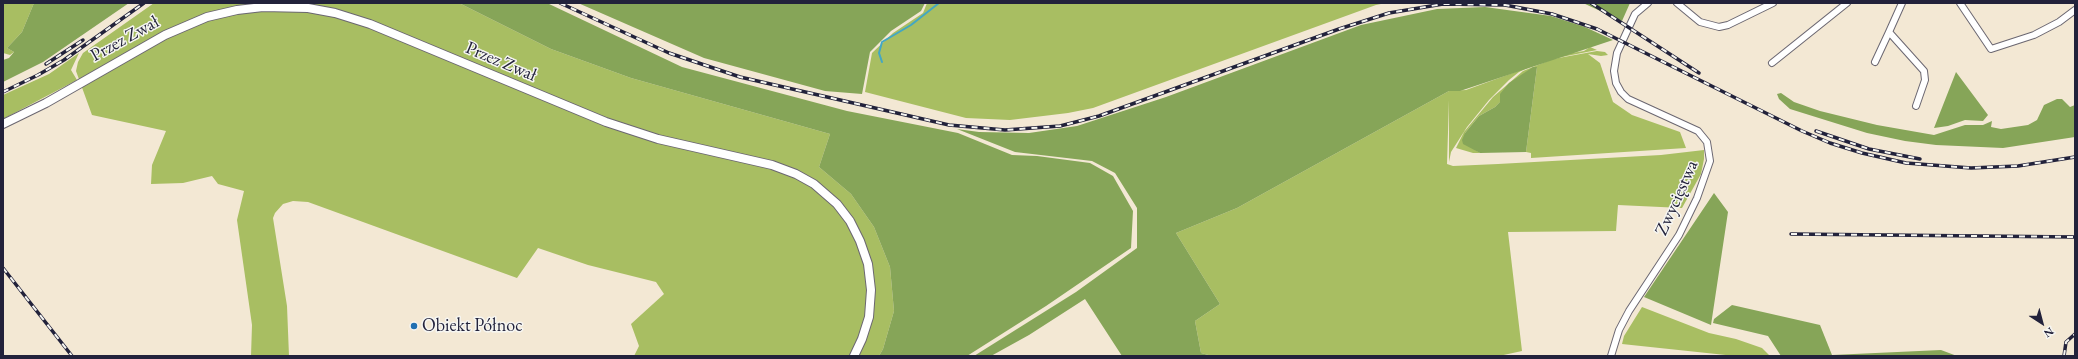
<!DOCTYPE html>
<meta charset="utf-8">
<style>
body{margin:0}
#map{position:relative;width:2078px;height:359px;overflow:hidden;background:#f3e8d4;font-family:"EB Garamond",serif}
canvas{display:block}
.frame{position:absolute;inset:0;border:4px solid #22223b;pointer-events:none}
.north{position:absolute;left:2022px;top:303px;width:40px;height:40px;-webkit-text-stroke:3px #f6f6f2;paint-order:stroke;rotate:144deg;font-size:11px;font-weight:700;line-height:16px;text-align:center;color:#22223b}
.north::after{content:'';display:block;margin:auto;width:14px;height:18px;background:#22223b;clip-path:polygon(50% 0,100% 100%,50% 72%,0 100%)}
</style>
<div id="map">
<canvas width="2078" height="359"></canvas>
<div class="frame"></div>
<div class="north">N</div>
</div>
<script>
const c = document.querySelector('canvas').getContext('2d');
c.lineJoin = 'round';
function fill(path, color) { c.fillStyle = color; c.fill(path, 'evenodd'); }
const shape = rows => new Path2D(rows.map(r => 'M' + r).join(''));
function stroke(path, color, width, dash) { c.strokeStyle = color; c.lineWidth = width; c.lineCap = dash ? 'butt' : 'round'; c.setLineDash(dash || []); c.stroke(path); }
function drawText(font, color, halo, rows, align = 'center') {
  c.font = font + ' "EB Garamond",serif'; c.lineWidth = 3; c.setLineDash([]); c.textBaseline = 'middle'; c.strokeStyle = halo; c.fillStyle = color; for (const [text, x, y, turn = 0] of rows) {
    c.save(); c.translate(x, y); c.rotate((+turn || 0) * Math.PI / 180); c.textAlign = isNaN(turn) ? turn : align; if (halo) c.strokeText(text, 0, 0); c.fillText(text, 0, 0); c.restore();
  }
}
const green = shape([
 [3,3,34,3,22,32,7,48,14,52,10,55,3,53],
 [154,3,459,3,551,49,631,78,830,134,819,167,851,194,874,227,890,267,894,311,883,349,879,356,634,356,639,346,631,324,664,294,656,282,588,265,538,248,517,278,308,202,293,201,283,204,275,213,273,218,287,306,289,356,251,356,252,325,237,220,244,191,218,184,212,176,183,183,151,184,152,165,166,131,92,115,76,71,78,62,83,53],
 [927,3,1386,3,1376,5,1093,108,1068,113,1010,120,966,118,865,92,872,53,893,33,923,13],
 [1590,47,1597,50,1541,61,1519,72,1509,80,1489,100,1467,127,1451,152,1449,162,1449,100,1447,164,1453,166,1498,164,1661,155,1704,150,1704,159,1701,174,1682,208,1618,205,1616,231,1508,232,1522,351,1499,356,1212,356,1201,353,1195,321,1220,304,1176,233,1237,208,1449,91,1466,90,1521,70,1534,62,1548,57,1584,51],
 [1597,51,1605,52,1608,55,1601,56,1588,54,1600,63,1613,102,1632,115,1680,132,1686,148,1531,158,1531,153,1526,152,1537,67,1495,107,1479,116,1465,133,1468,145,1480,153,1473,153,1456,148,1464,132,1493,97,1523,71,1553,59],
 [79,53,71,70,77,80,3,119,3,95,49,74],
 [1642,307,1709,333,1736,339,1762,348,1770,356,1735,356,1622,344,1624,336]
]);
const forest = shape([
 [34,3,129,3,43,62,3,82,3,60,9,58,14,52,7,48,22,32],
 [459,3,547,3,682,67,847,111,958,133,1012,155,1037,156,1090,163,1113,176,1133,211,1131,248,1046,306,967,356,879,356,883,349,894,311,890,267,874,227,851,194,819,167,830,134,631,78,551,49],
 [578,3,925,3,921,11,891,31,870,52,862,94,825,91,704,58],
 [1583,3,1630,3,1622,21],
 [1485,7,1551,16,1585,27,1613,40,1460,91,1449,91,1237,208,1176,233,1220,304,1195,321,1201,353,1212,356,1122,356,1085,299,1029,335,991,356,974,356,1076,292,1137,248,1137,208,1115,173,1092,161,1015,152,957,129,979,132,1029,133,1077,126,1166,97,1361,25,1437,9],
 [1533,67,1537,67,1526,152,1480,153,1463,144,1462,140,1465,133,1479,116,1495,107,1500,102,1500,94,1509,83],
 [1956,72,1988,115,1983,121,1965,120,1948,126,1934,128],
 [1781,93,1794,102,1820,111,1877,125,1934,135,1965,125,1983,125,1992,121,1991,127,2001,129,2028,125,2037,120,2044,105,2057,99,2062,99,2070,107,2075,105,2075,137,2003,148,1936,145,1905,141,1867,133,1790,109,1779,99,1777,94],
 [1714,193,1728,212,1711,325,1644,297],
 [1732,305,1820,325,1832,355,1941,350,1957,356,1781,356,1768,336,1713,323,1714,319]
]);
const stream = shape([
 [882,62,879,53,882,42,911,25,939,3]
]);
const minor = shape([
 [1677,3,1700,22,1719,27,1728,25,1773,3],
 [1960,3,1991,49,2034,35,2059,22,2075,10],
 [1889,32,1902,3],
 [1875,62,1889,32,1924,71,1925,80,1916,106],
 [1772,63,1847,3],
 [1611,356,1619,330,1629,311,1679,235,1697,198,1710,161,1707,142,1698,131,1628,99,1621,92,1616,83,1614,71,1617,53,1635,14,1648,3]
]);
const tertiary = shape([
 [3,124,46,103,165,35,207,17,237,10,263,7,308,8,335,13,370,24,606,122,658,139,772,165,796,174,814,184,837,204,850,221,860,241,868,264,871,290,869,317,862,339,854,356]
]);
const rail = shape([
 [560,3,669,53,740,77,949,125,1005,130,1060,126,1099,116,1339,29,1389,13,1443,4,1505,5,1552,14,1597,29,1802,131,1830,143,1862,153,1906,163,1971,168,2018,166,2075,157],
 [1591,3,1699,73],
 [46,64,83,40],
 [3,92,38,75,64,60,144,3],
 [1816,131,1869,149,1920,159],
 [1791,234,2075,237],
 [3,268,72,356],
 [2064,356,2066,342,2075,334]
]);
const markers = [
 [414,326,4,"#1f6fb2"]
];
const streetNames = [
 ["Przez Zwał",125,39,-29],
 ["Przez Zwał",501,62,23],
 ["Zwycięstwa",1677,198,-66]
];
const poiNames = [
 ["Obiekt Północ",422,326]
];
fill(green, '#a8be62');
fill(forest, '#86a558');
stroke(stream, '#43a7c3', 2);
stroke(minor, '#6b6771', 8);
stroke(tertiary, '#6b6771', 10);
stroke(minor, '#fff', 6);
stroke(tertiary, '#fff', 8);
stroke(rail, '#22223b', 3.5);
stroke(rail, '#f6f6f2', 2, [6]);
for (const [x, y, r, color] of markers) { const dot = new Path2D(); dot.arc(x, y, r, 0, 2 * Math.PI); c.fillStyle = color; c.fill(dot); stroke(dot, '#f6f6f2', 1.5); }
drawText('18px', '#22223b', '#f6f6f2', streetNames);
drawText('18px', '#22223b', '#f6f6f2', poiNames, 'left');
</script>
